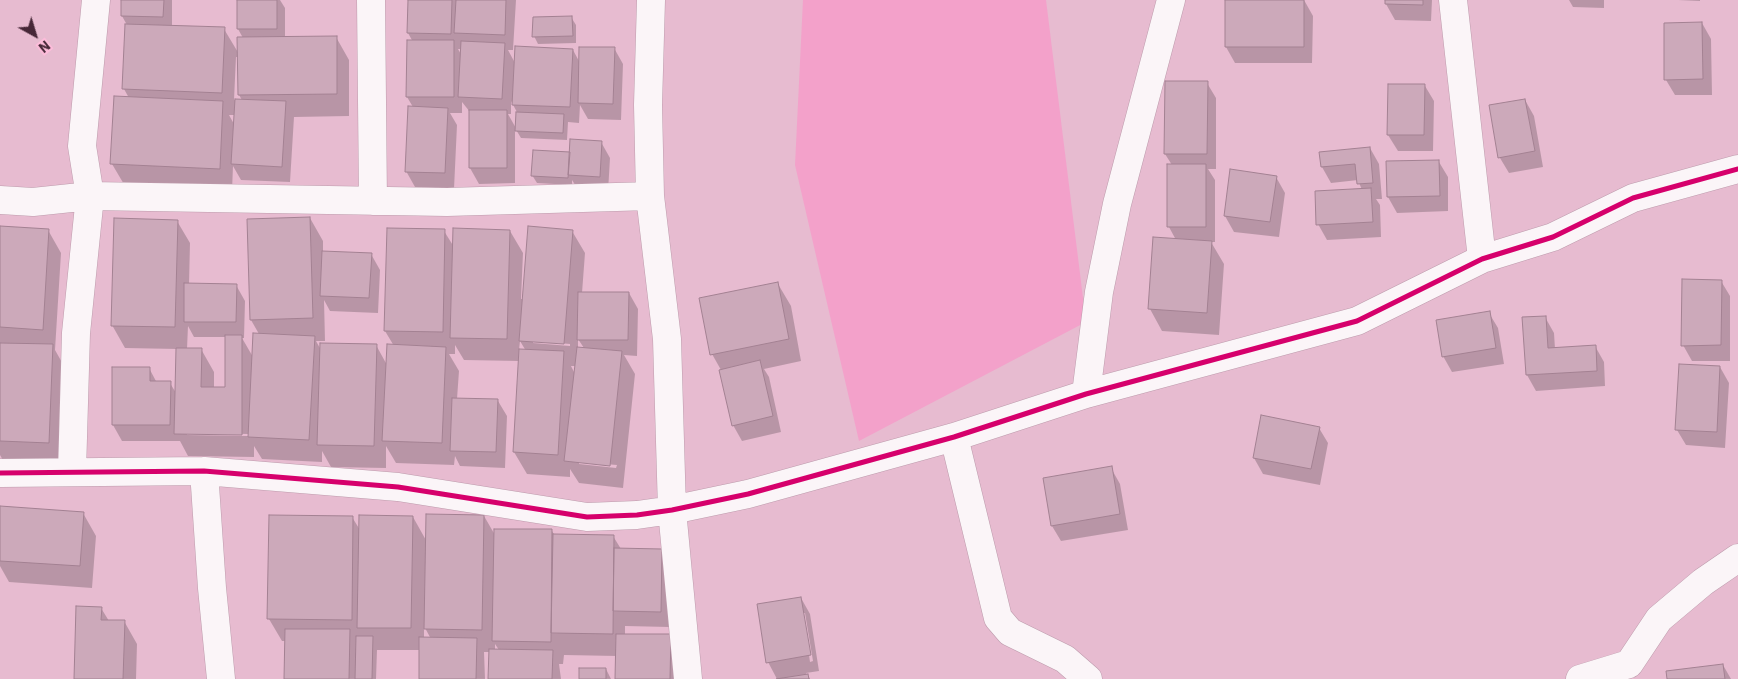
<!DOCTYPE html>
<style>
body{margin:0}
#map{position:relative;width:1738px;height:679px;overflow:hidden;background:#e7bbd0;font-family:"IBM Plex Sans",sans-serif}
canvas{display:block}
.north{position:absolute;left:10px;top:10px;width:50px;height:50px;-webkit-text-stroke:4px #fdbcda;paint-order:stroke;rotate:141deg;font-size:14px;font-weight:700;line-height:20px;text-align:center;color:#462737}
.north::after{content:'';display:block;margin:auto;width:18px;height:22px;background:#462737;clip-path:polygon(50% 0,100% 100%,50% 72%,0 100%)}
</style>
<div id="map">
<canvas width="1738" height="679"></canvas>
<div class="north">N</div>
</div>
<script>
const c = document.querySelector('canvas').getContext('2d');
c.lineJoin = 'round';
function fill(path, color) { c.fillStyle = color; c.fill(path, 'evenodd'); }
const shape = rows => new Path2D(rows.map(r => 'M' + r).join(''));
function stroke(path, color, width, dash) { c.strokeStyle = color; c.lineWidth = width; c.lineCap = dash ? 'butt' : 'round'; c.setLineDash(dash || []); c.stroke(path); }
const green = shape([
 [803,0,1046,0,1086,322,859,441,795,165]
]);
const shadow = shape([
 [123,0,172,0,172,27,224,29,239,54,243,38,238,29,238,0,280,0,285,8,285,38,336,37,349,60,349,116,294,117,290,182,241,180,233,166,232,191,125,186,112,164,129,98,124,89,127,25,122,16],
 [236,57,239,57,239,95,242,100,234,100],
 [229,115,235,115,234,124],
 [409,0,516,0,513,50,508,50,515,63,573,50,580,63,614,48,623,64,621,120,588,119,580,105,579,123,568,122,567,140,521,138,515,128,515,183,479,184,470,168,470,112,462,102,462,113,450,113,457,125,454,189,415,187,406,171,413,107,407,97,413,42,408,33],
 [458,49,462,49,462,56],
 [511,101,518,114,517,130,508,114,511,114],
 [1225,0,1304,0,1313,16,1312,63,1235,63,1226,47],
 [1386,0,1432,0,1431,21,1395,20,1386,4],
 [1569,0,1604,0,1604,8,1573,7],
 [1678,0,1700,0,1700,1],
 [571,17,576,25,576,43,538,44,534,36],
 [1702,23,1711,39,1712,95,1675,95,1666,80],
 [1207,83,1216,98,1216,169,1208,169,1215,180,1215,242,1211,242,1224,264,1219,335,1162,331,1150,309,1176,240,1169,227,1172,165,1165,154],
 [1425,86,1434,101,1433,151,1398,151,1388,135],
 [1525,100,1534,116,1543,167,1509,173,1500,158],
 [601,142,610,158,608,192,579,191,572,180,572,185,537,183,532,175],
 [1370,148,1379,164,1382,199,1376,199,1380,205,1381,237,1327,240,1318,224,1362,190,1358,180,1331,183,1322,167,1321,153],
 [1439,162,1448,177,1448,211,1397,213,1388,197],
 [1276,177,1285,193,1279,237,1234,232,1225,216],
 [310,218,323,241,323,252,371,254,380,270,378,313,330,311,324,300,325,341,316,341,321,350,376,345,387,365,394,346,385,331,444,231,454,247,510,231,523,253,521,299,523,299,572,231,585,253,582,293,629,293,638,309,637,356,624,355,635,374,623,488,579,483,570,469,570,477,527,474,514,452,520,361,464,360,455,345,455,354,449,354,459,371,457,399,498,401,507,416,505,468,460,466,455,456,454,465,396,463,386,446,386,468,331,467,322,451,322,462,262,459,254,446,254,457,188,456,180,441,122,441,113,425,114,368,149,368,157,383,170,383,176,393,177,349,125,348,112,325,177,221,190,243,189,285,236,285,245,301,244,338,242,338,253,357,259,334,251,320],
 [188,326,194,337,226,337,226,389,214,388,214,372,201,349,187,349],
 [578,339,584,348,578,348],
 [520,341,526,351,519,350],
 [533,341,570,344,570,346,533,343],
 [571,366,576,366,575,374],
 [187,433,248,434,248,436,187,435],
 [579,462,617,465,616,468,579,464],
 [0,228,48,230,61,253,55,350,68,373,65,470,8,469,0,455],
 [1721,281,1730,296,1730,361,1692,361,1683,345],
 [778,284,791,306,801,361,764,369,769,377,781,432,742,441,733,425,721,370,712,354],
 [1489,313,1498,328,1504,364,1452,372,1443,356],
 [1545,317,1554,333,1555,349,1595,346,1604,362,1605,386,1536,391,1527,375,1523,319],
 [1720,367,1729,383,1725,448,1686,445,1677,430],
 [1319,428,1328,443,1320,485,1263,474,1254,458],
 [1111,468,1120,484,1128,530,1061,541,1052,526],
 [0,512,83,513,96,536,92,588,9,582,0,566],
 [484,516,495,535,552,531,555,536,613,536,621,549,661,550,670,566,669,627,625,626,625,635,670,636,679,679,617,679,617,656,564,655,563,664,559,664,561,679,489,679,490,652,484,652,485,679,420,679,420,650,377,650,376,679,285,679,286,641,282,641,269,619,352,517,360,530,413,517,427,542],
 [424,626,431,639,424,639],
 [495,644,499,650,495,650],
 [801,598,810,614,819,671,806,673,810,679,777,679,768,662],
 [803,613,805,613,813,661,810,662],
 [101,608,109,621,124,621,137,644,136,679,75,679],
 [1723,665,1731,679,1668,679],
 [606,669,611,679,580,679]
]);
const building = shape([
 [121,0,164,0,163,17,121,16,121,0],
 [237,0,277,0,277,29,237,29,237,0],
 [408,0,452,0,451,34,407,33,408,0],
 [456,0,506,0,505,35,454,33,456,0],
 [1225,0,1304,0,1304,47,1225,47,1225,0],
 [1385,0,1423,0,1423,5,1385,4,1385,0],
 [572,16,573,36,532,37,533,17,572,16],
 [1702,22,1703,79,1664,80,1664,23,1702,22],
 [125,24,225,27,222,93,122,89,125,24],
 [337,36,337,94,238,95,237,37,337,36],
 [407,40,454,40,454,97,406,97,407,40],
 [461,41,505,43,502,99,458,97,461,41],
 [515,46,573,49,570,107,512,105,515,46],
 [579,47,615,47,613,104,578,103,579,47],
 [1165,81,1208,81,1207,154,1164,154,1165,81],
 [1388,84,1425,84,1424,135,1387,135,1388,84],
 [114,96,223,101,220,169,110,164,114,96],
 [235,99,286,101,282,167,231,164,235,99],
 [1525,99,1535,151,1498,158,1489,105,1525,99],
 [408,106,448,108,445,173,405,172,408,106],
 [469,110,507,110,507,168,469,168,469,110],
 [516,112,564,114,563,133,515,131,516,112],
 [570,139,602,141,600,177,568,175,570,139],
 [1370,147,1373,183,1357,184,1355,164,1321,167,1319,152,1370,147],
 [533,150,570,152,568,178,531,176,533,150],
 [1439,160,1440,196,1387,197,1386,161,1439,160],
 [1167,164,1206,164,1206,227,1167,227,1167,164],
 [1230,169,1277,176,1270,222,1224,216,1230,169],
 [1371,188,1373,222,1316,225,1315,191,1371,188],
 [310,217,313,318,250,320,247,219,310,217],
 [114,218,178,220,175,327,111,326,114,218],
 [0,226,49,229,43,330,0,327,0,226],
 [528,226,573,230,564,344,519,341,528,226],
 [387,228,445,229,443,332,384,331,387,228],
 [453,228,510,230,507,339,450,338,453,228],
 [1153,237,1212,241,1207,313,1148,309,1153,237],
 [322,251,372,253,369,298,320,296,322,251],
 [1682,279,1722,280,1721,345,1681,346,1682,279],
 [778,282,789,339,710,355,699,298,778,282],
 [184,283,237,284,236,322,184,322,184,283],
 [578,292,629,292,628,340,577,340,578,292],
 [1490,311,1496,348,1442,357,1436,320,1490,311],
 [1546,316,1548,348,1596,345,1597,371,1526,375,1522,317,1546,316],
 [253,333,315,336,309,440,248,437,253,333],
 [225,335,242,335,242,435,174,434,176,348,202,348,201,387,225,387,225,335],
 [0,343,53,344,49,443,0,441,0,343],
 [320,343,377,344,374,446,317,445,320,343],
 [387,344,446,347,442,443,382,441,387,344],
 [577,347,622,351,610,466,564,461,577,347],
 [519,349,564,351,558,455,513,452,519,349],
 [760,360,773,416,732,426,719,370,760,360],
 [1679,364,1720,366,1717,432,1675,430,1679,364],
 [112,367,150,367,150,381,171,381,170,425,112,425,112,367],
 [452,398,498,399,496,452,450,451,452,398],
 [1261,415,1320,427,1311,469,1253,458,1261,415],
 [1112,466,1120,514,1051,526,1043,478,1112,466],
 [0,506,84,512,80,566,0,561,0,506],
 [426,514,484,515,482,630,424,629,426,514],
 [269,515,353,516,352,620,267,619,269,515],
 [359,515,413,516,411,628,357,628,359,515],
 [494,529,552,529,551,642,492,641,494,529],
 [553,534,614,535,613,634,551,633,553,534],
 [614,548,662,549,661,612,613,611,614,548],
 [801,597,811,655,766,663,757,604,801,597],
 [76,606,102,607,101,620,125,620,123,679,74,679,76,606],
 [285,629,350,629,349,679,284,679,285,629],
 [616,634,671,634,670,679,615,679,616,634],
 [356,636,373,636,372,679,355,679,356,636],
 [419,637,477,638,476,679,419,679,419,637],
 [489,649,553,650,552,679,488,679,489,649],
 [1723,664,1725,679,1667,679,1666,671,1723,664],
 [579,668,606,668,606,679,579,679,579,668],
 [808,674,809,679,776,679,808,674]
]);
const minor = shape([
 [371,0,373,201],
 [651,0,648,105,650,196,667,339,672,510,688,679],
 [1453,0,1482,259],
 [0,200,33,202,90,196,447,202,650,196],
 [1086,394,1099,292,1117,204,1171,0],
 [954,437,998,618,1010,632,1065,659,1088,679],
 [204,471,212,588,221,679],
 [72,472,76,333,90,196,82,146,96,0],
 [0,473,204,471,398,487,587,517,637,515,672,510,748,494,954,437,1086,394,1357,321,1482,259,1553,237,1633,198,1738,169],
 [1580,679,1629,664,1659,619,1703,582,1738,558]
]);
const cycleway = shape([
 [0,473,204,471,398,487,587,517,637,515,672,510,748,494,954,437,1086,394,1357,321,1482,259,1553,237,1633,198,1738,169]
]);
fill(green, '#f3a1ca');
fill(shadow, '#0003');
fill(building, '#cca9ba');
stroke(building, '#a38192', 1);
stroke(minor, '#bd9bac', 29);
stroke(minor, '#fbf5f8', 28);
stroke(cycleway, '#d6006c', 5);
</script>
